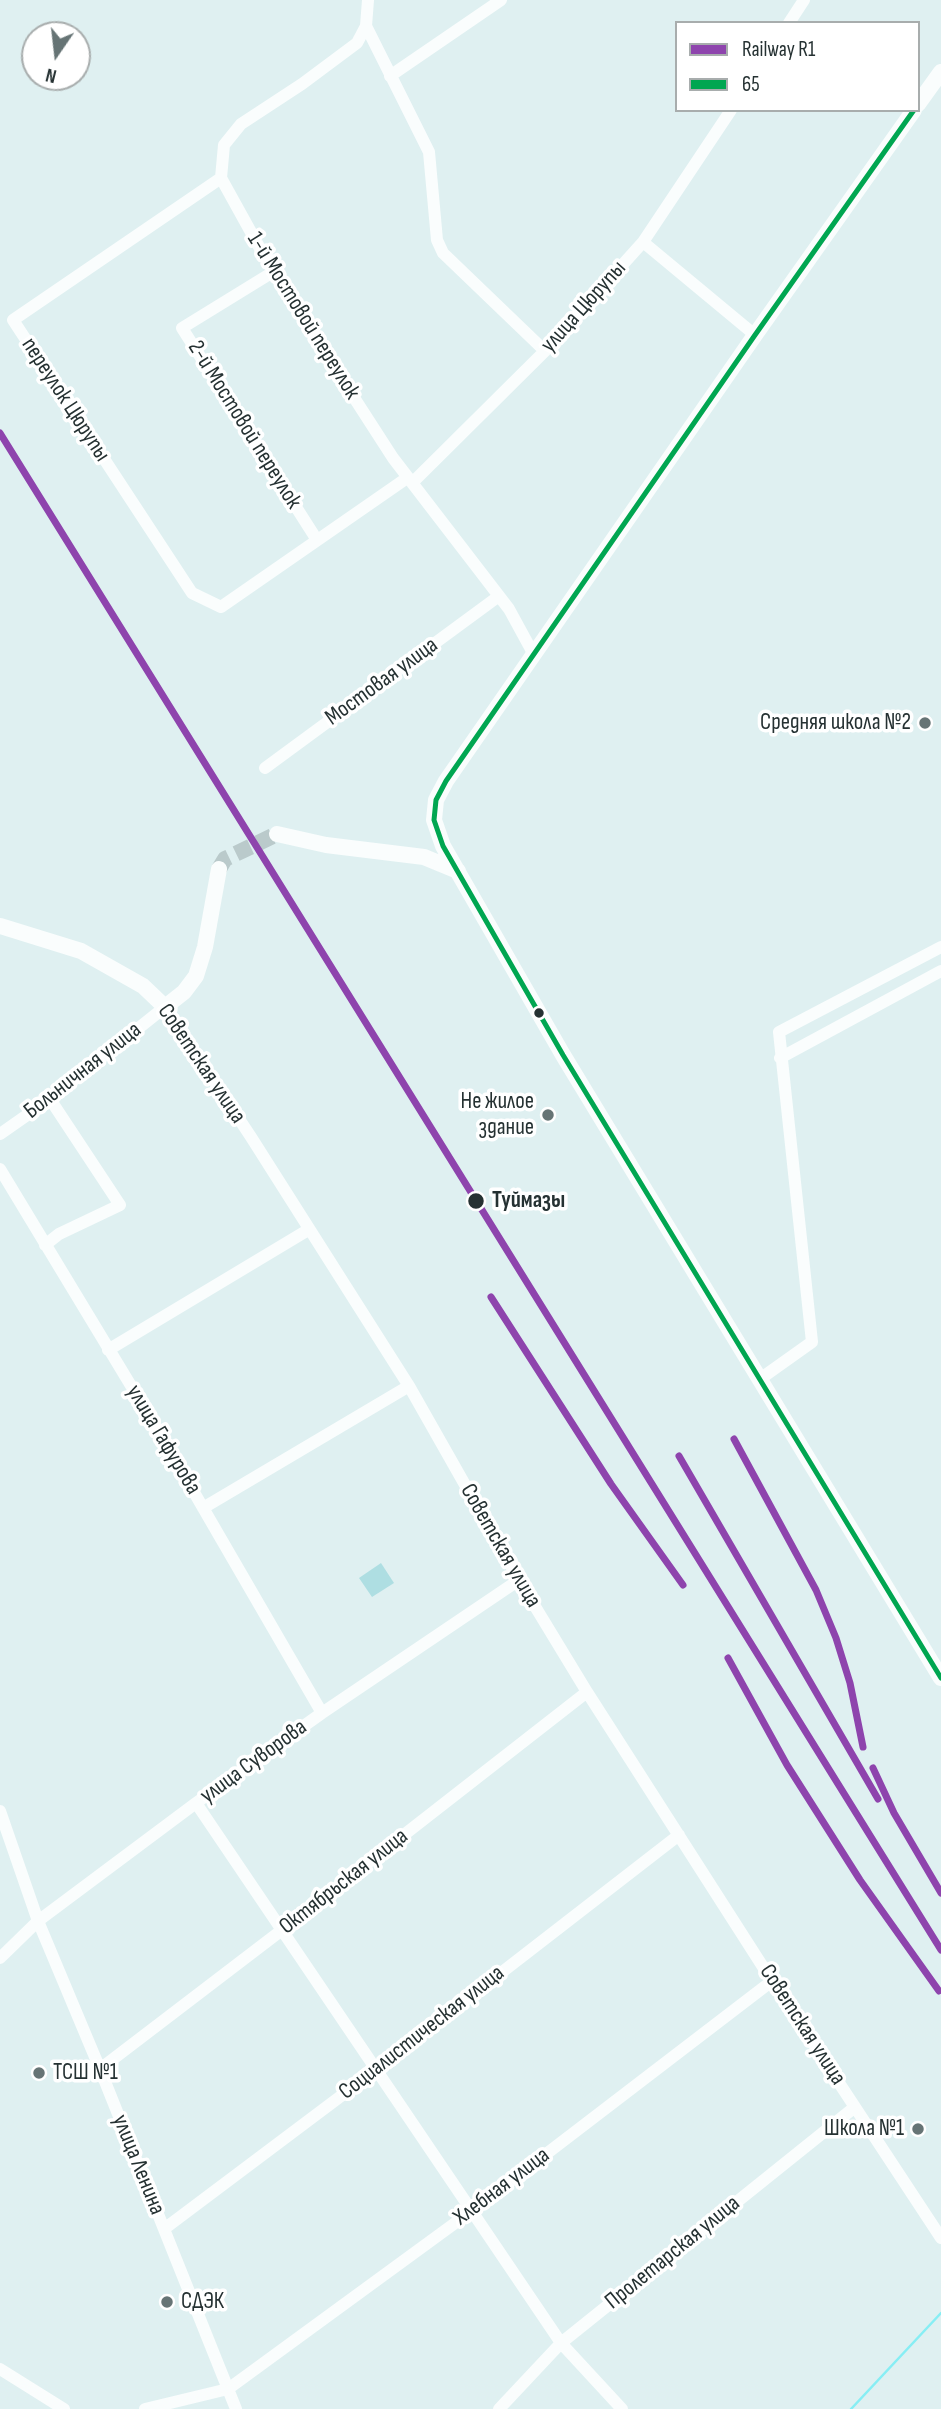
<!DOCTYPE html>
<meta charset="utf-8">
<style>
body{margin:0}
#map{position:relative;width:941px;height:2409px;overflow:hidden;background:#dff0f1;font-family:"Sofia Sans Condensed",sans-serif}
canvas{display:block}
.legend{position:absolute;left:675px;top:21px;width:245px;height:91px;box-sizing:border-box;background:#fff;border:2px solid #a8adad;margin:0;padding:9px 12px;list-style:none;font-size:21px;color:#253132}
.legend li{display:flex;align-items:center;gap:14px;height:35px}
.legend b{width:35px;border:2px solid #a8adad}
.north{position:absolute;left:21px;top:21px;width:70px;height:70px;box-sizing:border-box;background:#fff;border:2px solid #a8adad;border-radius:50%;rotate:194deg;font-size:19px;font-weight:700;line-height:28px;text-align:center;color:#253132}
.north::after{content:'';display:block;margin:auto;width:24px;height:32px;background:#667475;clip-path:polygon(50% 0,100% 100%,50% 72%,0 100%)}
</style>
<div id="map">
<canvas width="941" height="2409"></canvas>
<ul class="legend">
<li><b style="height:9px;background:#8e44ad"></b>Railway R1</li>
<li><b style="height:9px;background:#00a651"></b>65</li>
</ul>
<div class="north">N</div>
</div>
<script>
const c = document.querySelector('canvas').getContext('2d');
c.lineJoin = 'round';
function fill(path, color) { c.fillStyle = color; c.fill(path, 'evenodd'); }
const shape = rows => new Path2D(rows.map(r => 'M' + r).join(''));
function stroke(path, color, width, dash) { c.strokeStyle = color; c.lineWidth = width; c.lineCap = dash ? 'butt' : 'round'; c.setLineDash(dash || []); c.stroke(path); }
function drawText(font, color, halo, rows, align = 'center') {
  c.font = font + ' "Sofia Sans Condensed",sans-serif'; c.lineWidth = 7; c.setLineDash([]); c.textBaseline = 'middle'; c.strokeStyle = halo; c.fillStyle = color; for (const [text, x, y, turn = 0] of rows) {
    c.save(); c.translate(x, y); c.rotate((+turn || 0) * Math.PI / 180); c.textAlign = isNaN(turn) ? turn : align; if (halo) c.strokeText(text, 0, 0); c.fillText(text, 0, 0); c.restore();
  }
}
const green = shape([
 [381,1563,394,1583,372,1597,359,1578]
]);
const stream = shape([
 [851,2409,941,2313]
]);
const majorTunnel = shape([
 [219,869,225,859,277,834]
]);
const minor = shape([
 [368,0,366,26,357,43,302,84,241,124,224,145,221,178,273,272,393,458,509,609,533,653],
 [789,23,804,0],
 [366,26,429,152,437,240,443,253,545,351],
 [390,76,501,0],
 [221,178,13,320,192,593,221,607,407,478],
 [643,242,755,335],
 [273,272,182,328,317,540],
 [412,483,545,351,643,242,731,110],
 [265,768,499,596],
 [780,1058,941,971],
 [0,1134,50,1099,165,1007,251,1137,409,1386,519,1580,587,1692,772,1981,941,2238],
 [0,1169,162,1437,322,1713],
 [45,1245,59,1234,120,1205,50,1099],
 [108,1350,308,1230],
 [760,1379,812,1342,779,1032,941,947],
 [203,1508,409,1386],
 [196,1803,561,2343,622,2409],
 [0,1811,38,1921,100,2069,236,2409],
 [0,1958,38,1921,196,1803,322,1713,519,1580],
 [100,2069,282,1930,587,1692],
 [164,2229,377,2069,679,1835],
 [0,2369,64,2409],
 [145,2409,228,2389,473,2210,772,1981],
 [499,2409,561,2343,855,2107]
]);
const major = shape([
 [918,104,941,72],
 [914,110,755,335,446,781,436,800,434,820,443,846,563,1055,941,1678],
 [277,834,326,845,424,857,458,871],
 [0,926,81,951,143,986,165,1007,184,992,196,976,205,947,219,869]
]);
const bus1 = shape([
 [914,110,755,335,446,781,436,800,434,820,443,846,563,1055,941,1678]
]);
const rail1 = shape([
 [0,433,941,1950],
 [491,1297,611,1484,683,1585],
 [734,1439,816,1590,836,1638,850,1683,863,1747],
 [679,1456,878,1799],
 [728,1658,787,1765,860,1880,939,1991],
 [873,1768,894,1813,941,1893]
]);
const markers = [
 [925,723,7,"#667475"],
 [539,1013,6,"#253132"],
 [548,1115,7,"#667475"],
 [476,1201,9,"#253132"],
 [39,2073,7,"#667475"],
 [918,2129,7,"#667475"],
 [167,2302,7,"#667475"]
];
const streetNames = [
 ["улица Цюрупы",584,307,-48],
 ["1-й Мостовой переулок",303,316,58],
 ["переулок Цюрупы",65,400,57],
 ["2-й Мостовой переулок",244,425,58],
 ["Мостовая улица",382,682,-36],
 ["Советская улица",201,1064,56],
 ["Больничная улица",83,1071,-38],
 ["улица Гафурова",163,1440,59],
 ["Советская улица",500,1546,60],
 ["улица Суворова",254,1762,-36],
 ["Октябрьская улица",344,1882,-38],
 ["Советская улица",802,2025,57],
 ["Социалистическая улица",422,2033,-38],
 ["улица Ленина",138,2165,68],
 ["Хлебная улица",502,2187,-37],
 ["Пролетарская улица",673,2253,-39]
];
const poiNames = [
 ["Средняя школа №2",911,723],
 ["Не жилое",534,1102],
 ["здание",534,1128],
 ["ТСШ №1",53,2073,"left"],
 ["Школа №1",904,2129],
 ["СДЭК",181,2302,"left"]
];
const stopNames = [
 ["Туймазы",492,1201]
];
fill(green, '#aedee2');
stroke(stream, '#87eef4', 2.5);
stroke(majorTunnel, '#bacacb', 16, [16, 8]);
stroke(minor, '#fafdfd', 12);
stroke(major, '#fafdfd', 16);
stroke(bus1, '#00a651', 5);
stroke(rail1, '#8e44ad', 7);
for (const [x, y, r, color] of markers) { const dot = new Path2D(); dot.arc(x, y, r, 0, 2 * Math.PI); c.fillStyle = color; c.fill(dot); stroke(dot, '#fff', 2.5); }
drawText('23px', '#253132', '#fff', streetNames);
drawText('23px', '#253132', '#fff', poiNames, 'right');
drawText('bold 23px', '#253132', '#fff', stopNames, 'left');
</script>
